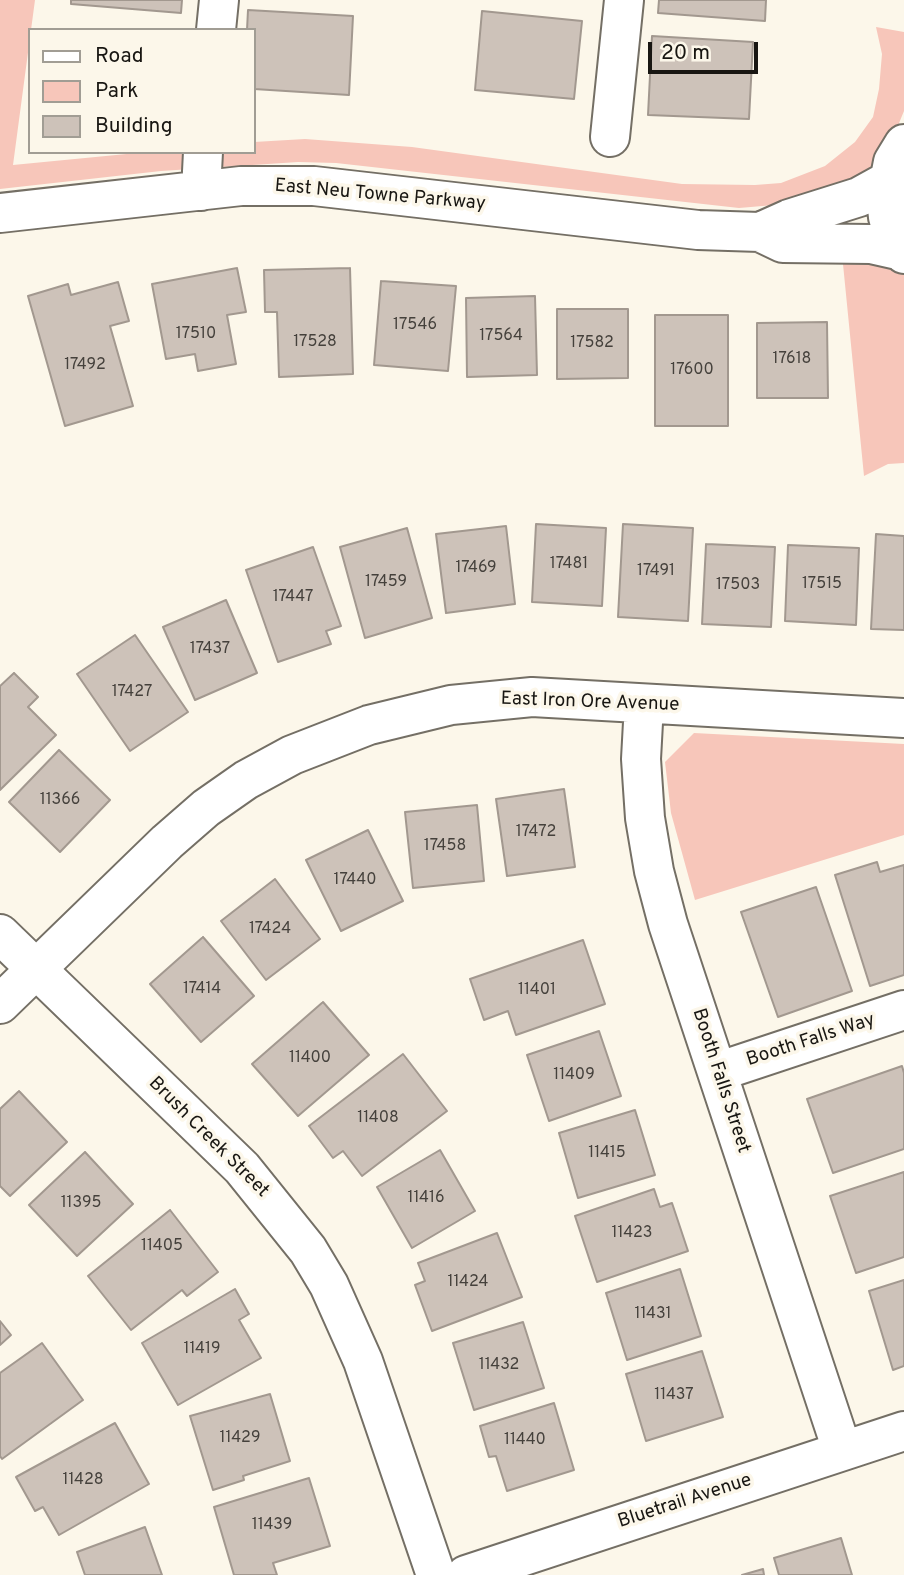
<!DOCTYPE html>
<style>
body{margin:0}
#map{position:relative;width:904px;height:1575px;overflow:hidden;background:#fcf7ea;font-family:Overpass,sans-serif}
canvas{display:block}
.legend{position:absolute;left:28px;top:28px;width:228px;height:126px;box-sizing:border-box;background:#fcf7ea;border:2px solid #a19d94;margin:0;padding:9px 12px;list-style:none;font-size:21px;color:#181612}
.legend li{display:flex;align-items:center;gap:14px;height:35px}
.legend b{width:35px;border:2px solid #a19d94}
.scale{position:absolute;left:648px;top:42px;width:110px;height:32px;box-sizing:border-box;border:4px solid #181612;border-top:0;padding-left:9px;font-size:21px;line-height:24px;white-space:nowrap;color:#181612;-webkit-text-stroke:5px #fcf7ea;paint-order:stroke}
</style>
<div id="map">
<canvas width="904" height="1575"></canvas>
<ul class="legend">
<li><b style="height:9px;background:#fff"></b>Road</li>
<li><b style="height:19px;background:#f7c6ba"></b>Park</li>
<li><b style="height:19px;background:#cdc2b9"></b>Building</li>
</ul>
<div class="scale">20 m</div>
</div>
<script>
const c = document.querySelector('canvas').getContext('2d');
c.lineJoin = 'round';
function fill(path, color) { c.fillStyle = color; c.fill(path, 'evenodd'); }
const shape = rows => new Path2D(rows.map(r => 'M' + r).join(''));
function stroke(path, color, width, dash) { c.strokeStyle = color; c.lineWidth = width; c.lineCap = dash ? 'butt' : 'round'; c.setLineDash(dash || []); c.stroke(path); }
function drawText(font, color, halo, rows, align = 'center') {
  c.font = font + ' Overpass,sans-serif'; c.lineWidth = 7; c.setLineDash([]); c.textBaseline = 'middle'; c.strokeStyle = halo; c.fillStyle = color; for (const [text, x, y, turn = 0] of rows) {
    c.save(); c.translate(x, y); c.rotate((+turn || 0) * Math.PI / 180); c.textAlign = isNaN(turn) ? turn : align; if (halo) c.strokeText(text, 0, 0); c.fillText(text, 0, 0); c.restore();
  }
}
const green = shape([
 [0,0,35,0,13,165,147,152,254,152,254,142,305,139,412,147,682,184,755,185,781,183,825,166,855,142,873,117,879,89,882,54,876,27,904,32,904,111,890,145,872,166,839,187,786,204,739,208,336,163,298,162,161,171,0,189],
 [842,254,898,269,904,275,904,463,888,464,864,476],
 [694,733,904,744,904,835,695,900,671,813,665,762]
]);
const building = shape([
 [71,0,182,0,181,13,71,4,71,0],
 [659,0,766,0,765,21,658,13,659,0],
 [248,10,353,16,349,95,254,89,254,30,247,30,248,10],
 [482,11,582,21,574,99,475,90,482,11],
 [652,36,753,42,749,119,648,115,652,36],
 [237,268,246,312,227,315,236,364,198,371,195,354,166,359,152,284,237,268],
 [350,268,353,374,279,377,277,312,265,312,264,270,350,268],
 [381,281,456,286,448,371,374,365,381,281],
 [118,282,129,321,110,326,133,406,65,426,28,296,68,284,71,295,118,282],
 [535,296,537,375,467,377,466,298,535,296],
 [557,309,628,309,628,378,557,379,557,309],
 [655,315,728,315,728,426,655,426,655,315],
 [827,322,828,398,757,398,757,323,827,322],
 [536,524,606,528,602,606,532,602,536,524],
 [623,524,693,528,688,621,618,617,623,524],
 [506,526,515,604,446,613,436,534,506,526],
 [407,528,432,618,365,638,340,547,407,528],
 [876,534,904,536,904,630,871,629,876,534],
 [706,544,775,547,771,627,702,624,706,544],
 [788,545,859,548,856,625,785,621,788,545],
 [313,547,341,626,326,631,331,644,278,662,246,570,313,547],
 [226,600,257,673,195,700,163,627,226,600],
 [135,635,188,712,130,751,77,674,135,635],
 [14,673,38,697,28,707,56,735,0,790,0,686,14,673],
 [59,750,110,800,60,852,9,802,59,750],
 [564,789,575,867,507,876,496,799,564,789],
 [477,805,484,881,413,888,405,812,477,805],
 [368,830,403,901,341,931,306,860,368,830],
 [877,862,880,872,904,865,904,975,870,986,835,875,877,862],
 [275,879,320,939,266,980,221,921,275,879],
 [816,887,852,991,778,1017,741,912,816,887],
 [203,937,254,996,201,1042,150,984,203,937],
 [583,940,605,1004,516,1035,508,1011,484,1020,470,979,583,940],
 [323,1002,369,1055,298,1116,252,1064,323,1002],
 [599,1031,621,1096,549,1121,527,1055,599,1031],
 [403,1054,447,1111,362,1176,343,1151,333,1158,309,1126,403,1054],
 [902,1066,904,1073,904,1149,833,1173,807,1099,902,1066],
 [19,1091,67,1142,10,1196,0,1186,0,1109,19,1091],
 [635,1110,655,1175,578,1198,559,1133,635,1110],
 [440,1150,475,1211,412,1248,377,1187,440,1150],
 [85,1152,133,1204,77,1256,29,1205,85,1152],
 [904,1172,904,1257,856,1273,830,1196,904,1172],
 [654,1189,660,1207,672,1203,688,1251,597,1282,575,1216,654,1189],
 [170,1210,218,1272,187,1296,182,1290,131,1330,88,1276,170,1210],
 [497,1233,522,1297,432,1331,415,1285,425,1281,418,1263,497,1233],
 [680,1269,701,1336,627,1360,606,1293,680,1269],
 [904,1280,904,1366,893,1370,869,1291,904,1280],
 [235,1289,249,1314,239,1320,261,1358,178,1405,142,1343,235,1289],
 [0,1321,11,1335,0,1345,0,1321],
 [523,1322,544,1388,474,1410,453,1343,523,1322],
 [42,1343,83,1400,2,1459,0,1456,0,1373,42,1343],
 [702,1351,723,1417,646,1441,626,1374,702,1351],
 [270,1394,290,1461,243,1476,244,1480,213,1490,190,1416,270,1394],
 [554,1403,574,1470,507,1491,496,1456,489,1457,480,1426,554,1403],
 [115,1423,149,1484,59,1535,43,1507,35,1511,16,1477,115,1423],
 [309,1478,330,1546,273,1563,277,1575,234,1575,214,1507,309,1478],
 [145,1527,162,1575,85,1575,77,1552,145,1527],
 [841,1538,852,1575,779,1575,774,1558,841,1538],
 [763,1569,764,1575,742,1575,763,1569]
]);
const minor = shape([
 [216,30,219,0],
 [610,137,624,0],
 [904,144,893,162,886,198,888,217,893,235,904,254],
 [201,191,203,152],
 [0,213,241,186,314,186,698,230,760,232,789,219,859,197,888,181],
 [760,232,783,243,871,244,902,251],
 [644,704,641,759,645,818,654,871,668,924,842,1450],
 [0,934,242,1168,308,1250,329,1285,363,1361,436,1575],
 [0,1004,167,842,206,808,246,780,292,755,369,725,451,705,532,697,904,718],
 [717,1072,904,1010],
 [466,1575,904,1431]
]);
const numberNames = [
 ["17546",415,326],
 ["17510",196,335],
 ["17564",501,337],
 ["17528",315,343],
 ["17582",592,344],
 ["17618",792,360],
 ["17492",85,366],
 ["17600",692,371],
 ["17481",569,565],
 ["17469",476,569],
 ["17491",656,572],
 ["17459",386,583],
 ["17515",822,585],
 ["17503",738,586],
 ["17447",293,598],
 ["17437",210,650],
 ["17427",132,693],
 ["11366",60,801],
 ["17472",536,833],
 ["17458",445,847],
 ["17440",355,881],
 ["17424",270,930],
 ["17414",202,990],
 ["11401",537,991],
 ["11400",310,1059],
 ["11409",574,1076],
 ["11408",378,1119],
 ["11415",607,1154],
 ["11416",426,1199],
 ["11395",81,1204],
 ["11423",632,1234],
 ["11405",162,1247],
 ["11424",468,1283],
 ["11431",653,1315],
 ["11419",202,1350],
 ["11432",499,1366],
 ["11437",674,1396],
 ["11429",240,1439],
 ["11440",525,1441],
 ["11428",83,1481],
 ["11439",272,1526]
];
const streetNames = [
 ["East Neu Towne Parkway",380,196,5],
 ["East Iron Ore Avenue",590,703,2],
 ["Booth Falls Way",811,1041,-18],
 ["Booth Falls Street",720,1081,72],
 ["Brush Creek Street",208,1138,45],
 ["Bluetrail Avenue",685,1502,-18]
];
fill(green, '#f7c6ba');
fill(building, '#cdc2b9');
stroke(building, '#a2988f', 2);
stroke(minor, '#746f65', 42);
stroke(minor, '#fff', 38);
drawText('16px', '#45413c', null, numberNames);
drawText('19px', '#181612', '#fcf7ea', streetNames);
</script>
